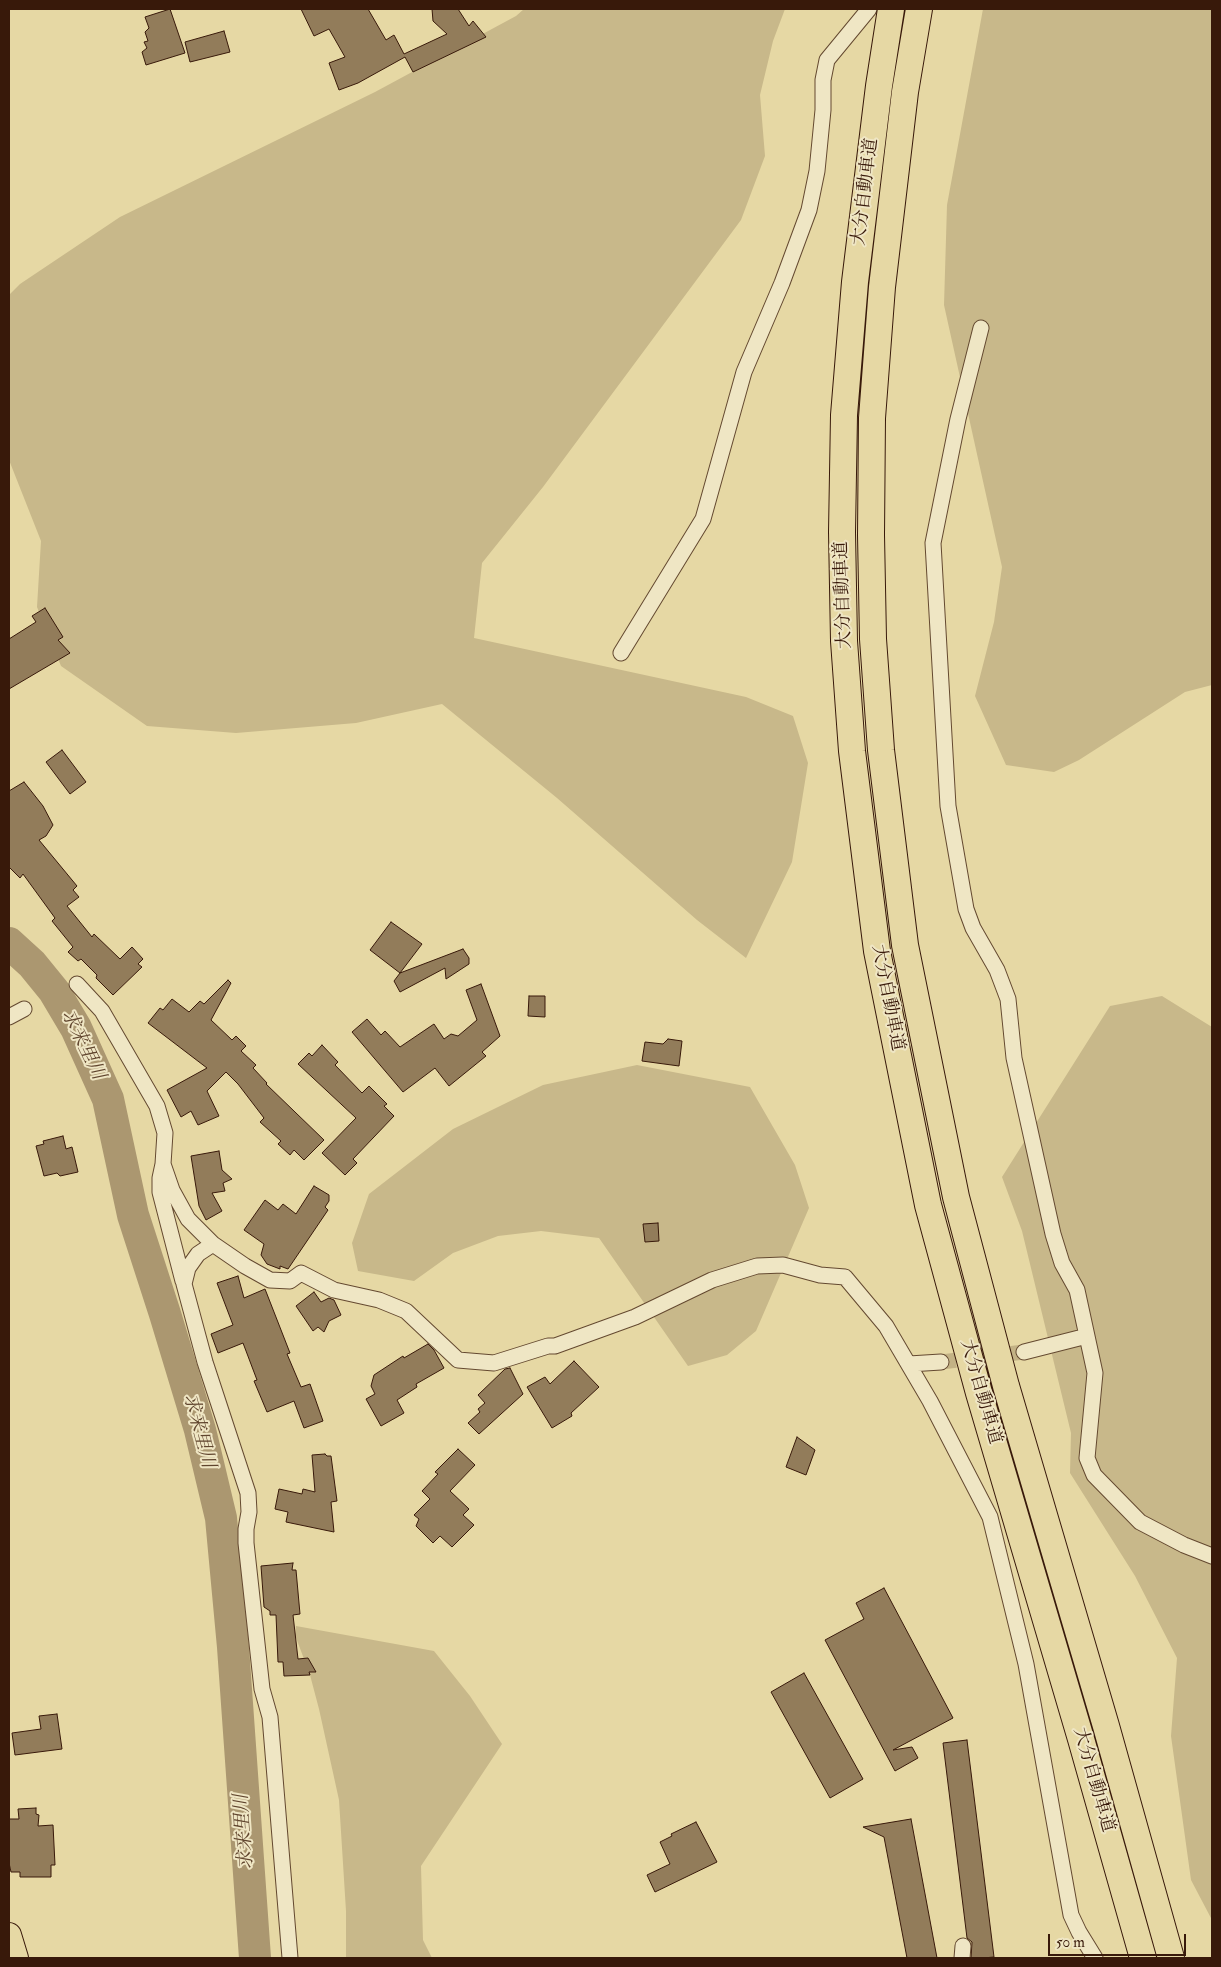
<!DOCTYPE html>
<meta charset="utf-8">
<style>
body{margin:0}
#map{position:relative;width:1221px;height:1967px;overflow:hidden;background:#e6d8a4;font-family:"IM FELL Double Pica",serif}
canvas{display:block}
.frame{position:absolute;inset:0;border:10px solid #38190a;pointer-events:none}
.scale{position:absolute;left:1048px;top:1934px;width:138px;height:22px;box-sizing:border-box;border:2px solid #38190a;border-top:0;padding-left:6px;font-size:15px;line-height:18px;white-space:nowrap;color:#38190a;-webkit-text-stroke:4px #efe6c4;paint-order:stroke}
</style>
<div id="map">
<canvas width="1221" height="1967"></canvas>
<div class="frame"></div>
<div class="scale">50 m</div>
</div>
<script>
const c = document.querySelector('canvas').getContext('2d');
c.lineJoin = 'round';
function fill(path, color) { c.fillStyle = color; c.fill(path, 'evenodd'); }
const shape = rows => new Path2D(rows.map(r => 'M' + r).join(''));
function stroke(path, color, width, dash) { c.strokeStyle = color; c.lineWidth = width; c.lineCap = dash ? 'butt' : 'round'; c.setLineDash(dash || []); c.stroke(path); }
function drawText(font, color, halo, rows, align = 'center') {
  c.font = font + ' "IM FELL Double Pica","Noto Serif JP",serif'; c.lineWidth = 4; c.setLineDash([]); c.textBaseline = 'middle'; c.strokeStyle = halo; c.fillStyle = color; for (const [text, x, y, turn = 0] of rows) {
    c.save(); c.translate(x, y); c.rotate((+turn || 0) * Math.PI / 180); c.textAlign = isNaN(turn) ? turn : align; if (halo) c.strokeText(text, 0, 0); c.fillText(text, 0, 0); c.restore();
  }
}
const green = shape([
 [524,9,785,9,773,41,760,95,765,156,741,220,543,487,482,563,474,638,746,697,793,716,808,763,792,862,746,958,697,920,557,798,442,704,356,723,236,733,147,726,61,666,37,607,41,541,9,460,9,295,20,284,120,217,375,92,516,16],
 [983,9,1212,9,1212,685,1185,692,1079,760,1054,772,1006,765,975,696,994,622,1002,567,944,305,947,205],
 [1162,996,1212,1027,1212,1920,1191,1880,1171,1736,1177,1658,1135,1576,1070,1473,1071,1433,1022,1231,1002,1177,1110,1006],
 [637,1065,750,1087,795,1165,809,1208,756,1331,727,1355,688,1366,599,1238,541,1231,498,1236,453,1253,414,1281,358,1271,352,1243,369,1194,453,1129,543,1085],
 [296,1626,434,1651,470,1696,502,1744,421,1866,423,1940,432,1958,346,1958,346,1911,339,1800,319,1709,310,1675,295,1635]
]);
const river = shape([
 [9,943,32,964,54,991,76,1028,108,1099,133,1215,165,1314,200,1430,221,1518,233,1647,255,1958]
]);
const building = shape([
 [170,9,185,53,146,65,142,52,147,48,144,42,148,41,145,32,149,28,145,17,170,9],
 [301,9,368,9,386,40,394,35,404,54,447,34,433,21,432,9,458,9,469,26,473,21,486,37,413,72,405,57,358,83,339,90,329,63,345,57,329,29,314,36,301,9],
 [224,31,230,52,190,62,185,42,224,31],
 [45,608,63,637,58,640,70,653,9,689,9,639,36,622,32,616,45,608],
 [62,750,86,782,70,794,46,762,62,750],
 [24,782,43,806,53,825,46,836,39,840,77,886,73,890,79,897,67,906,92,937,94,934,120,959,132,947,143,959,138,964,142,967,113,995,96,978,97,975,81,959,78,961,68,952,73,947,52,921,55,918,23,874,20,878,9,867,9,791,24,782],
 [391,922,422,944,400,973,370,950,391,922],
 [463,949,469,958,469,964,446,979,445,968,400,992,394,981,400,973,463,949],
 [228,980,231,983,211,1020,232,1040,236,1036,246,1046,241,1051,256,1065,253,1068,267,1083,266,1084,324,1140,304,1160,294,1150,290,1155,278,1144,281,1141,260,1122,264,1118,238,1084,226,1072,207,1091,219,1116,198,1125,191,1111,181,1117,167,1090,207,1068,148,1023,160,1008,163,1010,172,999,189,1012,200,1001,204,1004,228,980],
 [481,984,500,1036,482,1052,486,1056,449,1086,435,1068,403,1092,352,1032,367,1019,381,1035,385,1031,400,1047,434,1024,444,1039,451,1034,458,1036,477,1020,466,990,481,984],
 [529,996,545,996,545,1017,528,1016,529,996],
 [668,1039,682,1041,679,1066,642,1061,645,1042,663,1044,668,1039],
 [322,1045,338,1062,335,1065,362,1093,369,1086,387,1104,384,1106,394,1116,353,1159,357,1163,345,1175,322,1153,356,1118,298,1064,309,1053,312,1056,322,1045],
 [63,1136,66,1149,72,1147,78,1172,60,1176,57,1173,44,1176,36,1146,44,1144,43,1141,63,1136],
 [219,1151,222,1170,232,1179,223,1183,225,1191,212,1193,222,1211,206,1220,199,1206,191,1156,219,1151],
 [314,1186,329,1195,329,1201,325,1207,328,1210,288,1269,280,1266,280,1269,267,1264,261,1255,264,1244,244,1230,265,1200,278,1210,283,1204,296,1214,314,1186],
 [658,1223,659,1241,645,1242,643,1224,658,1223],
 [238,1276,244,1298,265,1289,290,1353,287,1354,301,1387,310,1384,323,1421,304,1428,294,1401,267,1412,254,1381,257,1380,243,1343,218,1353,211,1334,233,1325,217,1283,238,1276],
 [314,1292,321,1302,329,1298,334,1300,341,1315,329,1321,324,1332,318,1327,313,1331,296,1306,314,1292],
 [428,1344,434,1350,444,1368,416,1384,417,1387,397,1400,404,1413,381,1426,366,1399,375,1394,371,1386,374,1375,403,1356,404,1358,428,1344],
 [574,1361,599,1387,571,1413,572,1416,552,1428,527,1387,545,1377,550,1384,574,1361],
 [510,1368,523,1394,479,1434,468,1423,480,1412,478,1409,485,1403,478,1395,505,1369,510,1368],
 [797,1437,815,1450,806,1475,786,1467,797,1437],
 [458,1449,475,1465,450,1491,469,1509,463,1515,474,1525,452,1547,440,1536,433,1543,416,1526,419,1519,414,1515,430,1499,422,1491,438,1474,435,1472,458,1449],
 [325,1454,327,1456,331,1456,337,1501,331,1502,334,1532,286,1522,288,1512,275,1509,279,1489,302,1494,303,1489,315,1492,312,1455,325,1454],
 [293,1563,292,1570,296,1570,300,1614,293,1615,298,1659,308,1658,316,1672,309,1672,310,1675,284,1676,283,1662,278,1662,276,1615,270,1615,270,1611,264,1607,261,1566,293,1563],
 [884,1588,953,1718,893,1750,912,1747,918,1758,895,1771,825,1640,864,1619,856,1603,884,1588],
 [804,1673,863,1779,830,1798,771,1692,804,1673],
 [57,1714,62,1749,15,1755,12,1733,41,1729,39,1716,57,1714],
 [967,1740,994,1957,983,1958,971,1958,972,1942,967,1938,943,1743,967,1740],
 [36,1808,36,1814,39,1815,38,1826,53,1825,55,1865,51,1865,51,1877,20,1877,20,1872,11,1872,9,1863,9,1819,19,1819,18,1809,36,1808],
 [911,1819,937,1958,907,1958,884,1837,863,1827,911,1819],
 [696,1822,717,1862,655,1892,647,1875,670,1864,660,1842,672,1836,671,1834,696,1822]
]);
const streetTunnel = shape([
 [941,1362,1024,1352]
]);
const street = shape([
 [981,328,958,419,933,543,948,806,966,909,973,928,997,970,1008,999,1014,1058,1053,1234,1062,1263,1077,1290,1095,1373,1087,1458,1094,1475,1140,1522,1184,1545,1212,1556],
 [621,653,703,519,744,372,782,283,809,210,817,171,823,110,823,80,827,60,869,9],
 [77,984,102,1011,157,1106,165,1133,163,1164,160,1178,160,1192,183,1281],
 [9,1017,24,1009],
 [163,1164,172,1190,188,1219,213,1244,245,1266,270,1280,290,1281,301,1273,334,1290,379,1300,406,1311,458,1360,494,1363,548,1346,555,1346,635,1317,712,1280,757,1266,783,1265,820,1275,845,1277,886,1326,930,1401,990,1517,1026,1664,1071,1915,1079,1932,1095,1958],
 [213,1244,198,1254,188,1268,184,1284,205,1362,248,1493,249,1512,246,1529,246,1543,262,1689,270,1717,290,1958],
 [1024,1352,1087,1336],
 [909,1364,941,1362],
 [962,1958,963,1946]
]);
const primary = shape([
 [9,1935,16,1958]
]);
const highway = shape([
 [891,9,879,86,855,282,844,415,842,532,844,641,852,751,877,951,928,1205,979,1393,1081,1739,1143,1958],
 [919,9,905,92,882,287,872,418,871,535,873,639,881,750,905,945,956,1197,1006,1386,1106,1726,1171,1958]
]);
const streetNames = [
 ["大分自動車道",866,192,-83],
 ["大分自動車道",844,595,-92],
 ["大分自動車道",887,998,79],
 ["大分自動車道",980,1392,74],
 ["大分自動車道",1093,1780,74]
];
const waterNames = [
 ["求来里川",82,1045,64],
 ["求来里川",198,1431,75],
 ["求来里川",245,1832,-94]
];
fill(green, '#c8b88a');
stroke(river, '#ab9770', 32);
fill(building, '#927c5a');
stroke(building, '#38190a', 1);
stroke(streetTunnel, '#c3b285', 15, [15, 8]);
stroke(street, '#644930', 17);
stroke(primary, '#38190a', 26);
stroke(highway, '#38190a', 28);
stroke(street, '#efe6c4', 15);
stroke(primary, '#e6d8a4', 24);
stroke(highway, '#e6d8a4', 26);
drawText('18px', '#38190a', '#efe6c4', streetNames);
drawText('italic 19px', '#60452e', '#efe6c4', waterNames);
</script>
